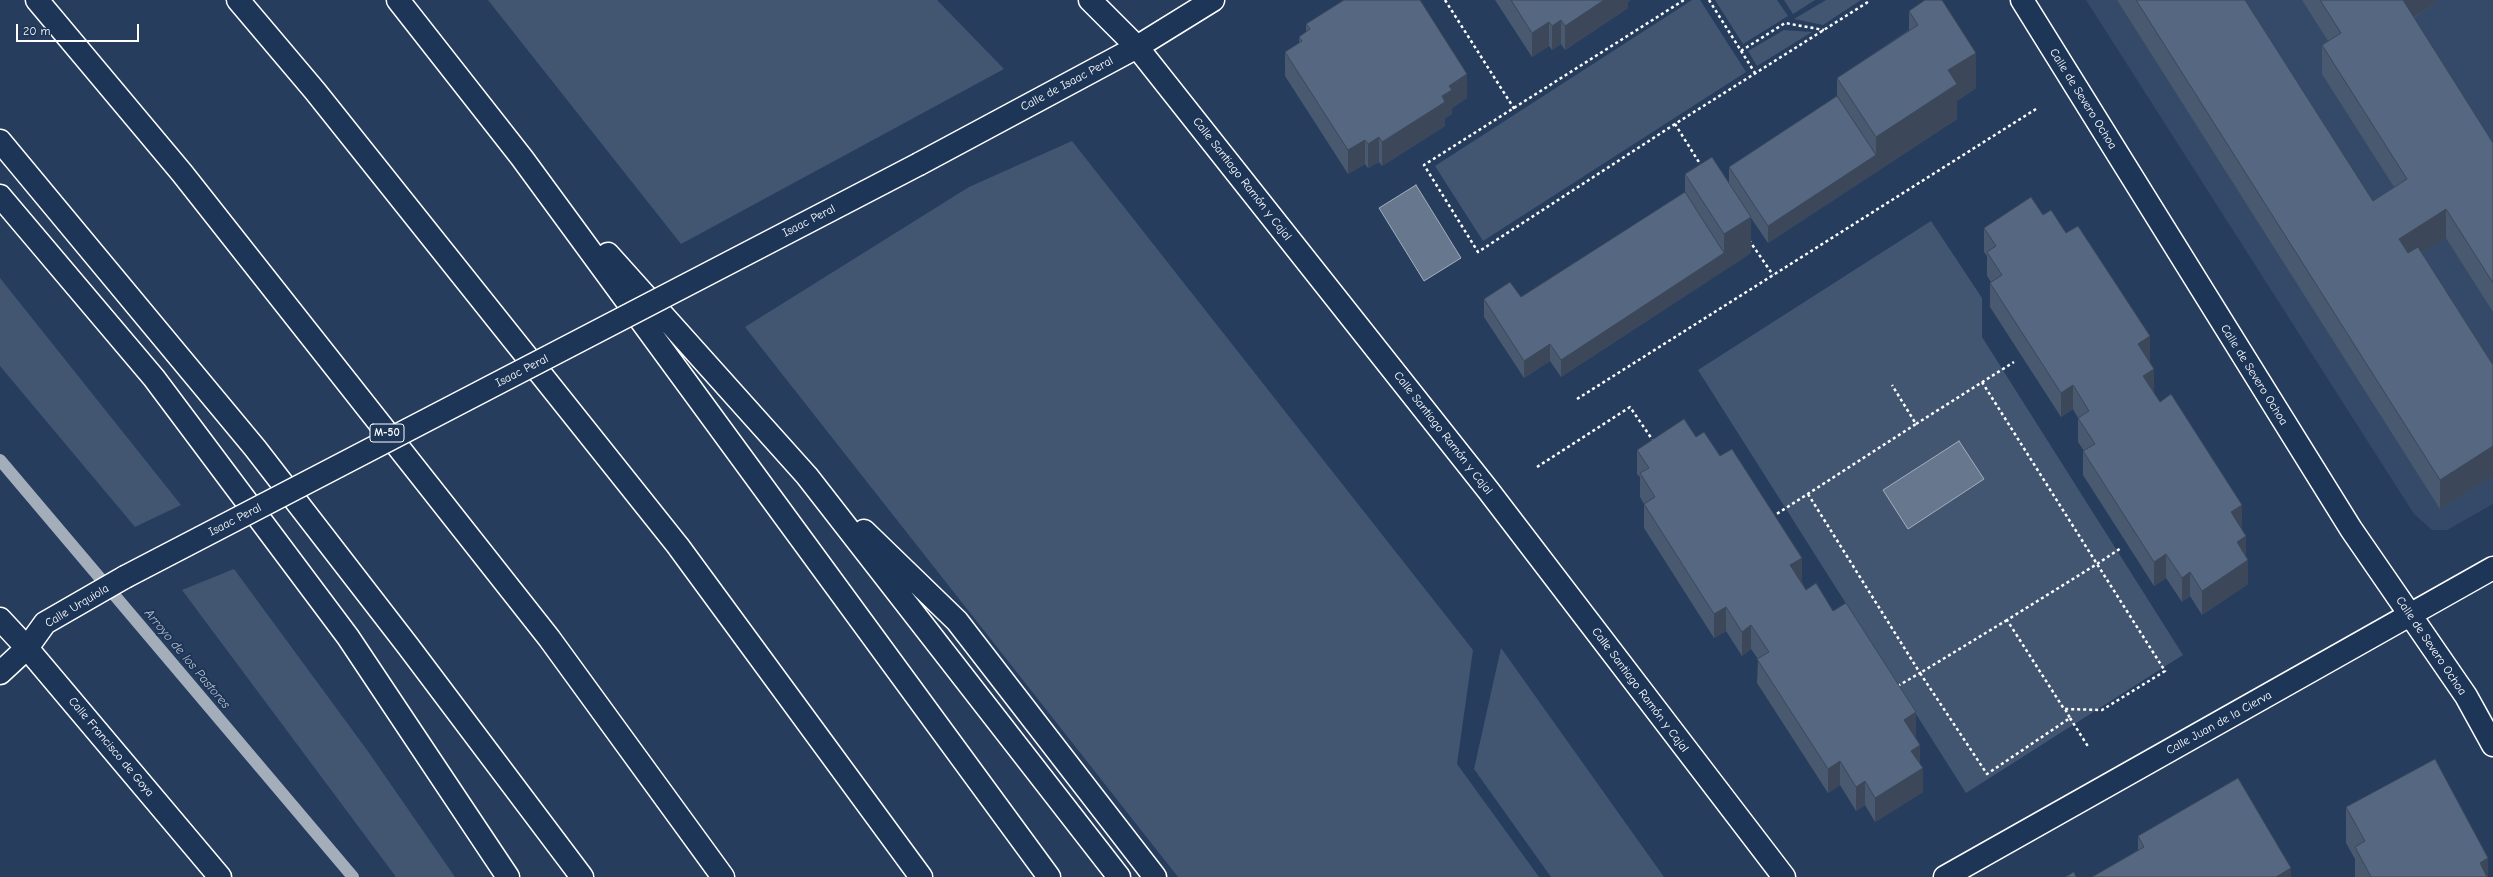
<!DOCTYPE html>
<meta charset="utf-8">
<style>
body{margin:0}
#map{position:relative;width:2493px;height:877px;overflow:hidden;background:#263d5e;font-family:"Comic Neue",sans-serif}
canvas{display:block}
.scale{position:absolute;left:16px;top:24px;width:123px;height:18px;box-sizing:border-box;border:2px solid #fff;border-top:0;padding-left:5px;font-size:12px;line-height:14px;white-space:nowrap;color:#fff;-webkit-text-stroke:3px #1d3557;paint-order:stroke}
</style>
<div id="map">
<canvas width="2493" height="877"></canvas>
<div class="scale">20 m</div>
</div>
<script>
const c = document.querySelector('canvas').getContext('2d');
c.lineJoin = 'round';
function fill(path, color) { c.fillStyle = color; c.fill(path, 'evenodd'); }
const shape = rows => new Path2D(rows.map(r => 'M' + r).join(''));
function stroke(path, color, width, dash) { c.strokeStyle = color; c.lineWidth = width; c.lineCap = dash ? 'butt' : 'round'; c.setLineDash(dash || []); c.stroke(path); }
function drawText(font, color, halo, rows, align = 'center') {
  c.font = font + ' "Comic Neue",sans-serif'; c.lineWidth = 4; c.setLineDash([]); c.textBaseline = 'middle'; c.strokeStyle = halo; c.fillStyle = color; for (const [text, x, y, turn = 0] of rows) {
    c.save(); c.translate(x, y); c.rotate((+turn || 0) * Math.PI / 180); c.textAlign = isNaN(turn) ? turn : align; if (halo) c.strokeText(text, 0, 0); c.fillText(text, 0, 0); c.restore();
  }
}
const built = shape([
 [2086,0,2493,0,2493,504,2447,530,2432,530,2414,514]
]);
const green = shape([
 [488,0,937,0,1004,69,681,244],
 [1692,0,1700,0,1746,72,1483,241,1435,166],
 [1715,0,1777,0,1788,16,1743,44],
 [1784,0,1815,0,1793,14],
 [1826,0,1861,0,1823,25,1794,19],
 [1784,30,1812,32,1757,66,1748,51],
 [1072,141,1473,650,1457,764,1539,877,1178,877,745,327,969,187],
 [1931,221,1982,298,1982,337,2183,655,1966,793,1698,370],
 [0,278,181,505,135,527,0,366],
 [234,569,367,750,455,877,396,877,182,590],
 [1501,648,1664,877,1551,877,1474,769]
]);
const water = shape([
 [1416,185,1461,258,1424,281,1379,208,1416,185],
 [1959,441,1984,479,1908,529,1883,490,1959,441]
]);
const stream = shape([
 [0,460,353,877]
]);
const path = shape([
 [1445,0,1515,110],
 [1709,0,1755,73],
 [1741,51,1785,23,1824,30],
 [1675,124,1478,252,1424,165,1684,0],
 [1702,167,1675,124,1868,2,1867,0],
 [1749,240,1773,275],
 [1982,382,2097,564,2165,671,2102,710,2064,709,2007,620,2097,564,2121,548],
 [1577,399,2036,109],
 [1916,424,2014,362],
 [1537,467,1630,407,1654,442],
 [1808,494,1920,673,1896,687],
 [1772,517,1916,424,1892,385],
 [2007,620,1920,673,1987,774,2070,718,2065,709],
 [2070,718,2089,748]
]);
const street = shape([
 [1090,0,1137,47,1488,490,1784,877],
 [2022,0,2351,529,2466,696,2493,745],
 [919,164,1137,47,1213,0],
 [0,619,27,648,220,877],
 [0,673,27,648,45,623,125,577],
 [1945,877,2493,568]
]);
const highway = shape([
 [37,0,182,173,549,638,723,877],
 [238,0,315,91,678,546,921,877],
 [398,0,522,158,1049,877],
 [0,141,255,448,408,646,582,877],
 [0,196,154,378,348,637,508,877],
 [608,254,807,476,1119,877],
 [864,531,957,621,1155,877]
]);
const streetBridge = shape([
 [125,577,919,164]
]);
const wall = shape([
 [1495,0,1630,0,1628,2,1628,8,1565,50,1561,44,1552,50,1549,46,1532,57],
 [2117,0,2245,0,2373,201,2394,187,2322,74,2322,45,2328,41,2302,0,2437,0,2437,2,2414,18,2493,143,2493,312,2446,238,2422,253,2493,365,2493,476,2440,509],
 [1909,11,1976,88,1957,101,1957,119,1768,243,1751,218,1751,253,1561,377,1550,361,1524,378,1484,317,1484,299,1521,297,1685,193,1685,174,1729,184,1729,167,1837,96,1837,78,1909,30],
 [1306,24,1467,98,1452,108,1452,114,1445,118,1445,126,1382,166,1379,162,1368,168,1365,164,1348,174,1285,76,1285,52,1299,43,1299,37,1306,32],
 [2043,215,2066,233,2150,360,2149,361,2154,393,2242,529,2246,557,2248,584,2202,615,2190,596,2182,602,2166,578,2154,586,2083,475,2083,451,2084,451,2078,442,2078,418,2073,409,2061,417,1990,307,1990,283,1991,282,1987,276,1987,256,1984,252,1984,228],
 [1696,437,1802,582,1806,590,1833,611,1916,736,1915,737,1920,764,1923,792,1875,822,1865,805,1856,811,1840,785,1828,793,1757,683,1758,659,1751,649,1742,656,1726,631,1714,638,1644,528,1644,504,1640,497,1640,477,1637,474,1637,450],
 [2346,807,2488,877,2355,877,2355,859,2346,843],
 [2138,836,2291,877,2138,850]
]);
const shadedWall = shape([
 [1604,0,1630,0,1628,2,1628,8,1565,50,1565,26],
 [2401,0,2437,0,2437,2,2401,26],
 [1561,20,1561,44,1552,50,1552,26],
 [1549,22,1549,46,1532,57,1532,33],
 [1976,53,1976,88,1957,101,1957,119,1768,243,1768,226,1876,155,1876,137,1948,70],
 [1467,74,1467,98,1452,108,1452,114,1445,118,1445,126,1382,166,1382,142,1442,96,1449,86],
 [1379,137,1379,162,1368,168,1368,144],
 [1365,140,1365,164,1348,174,1348,150],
 [2446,209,2446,238,2399,268,2399,239],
 [1751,217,1751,253,1561,377,1561,360,1724,253,1724,234],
 [2150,336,2150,360,2138,368,2138,344],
 [1550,344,1550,361,1524,378,1524,361],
 [2154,369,2154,393,2143,376],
 [2073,385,2073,409,2061,417,2061,393],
 [2493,446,2493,476,2440,509,2440,480],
 [2242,505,2242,529,2231,536,2231,512],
 [2246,536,2246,560,2237,542],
 [2166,554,2166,578,2154,586,2154,562],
 [1802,558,1802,582,1790,589,1790,565],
 [2248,560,2248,584,2202,615,2202,591],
 [2190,572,2190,596,2182,602,2182,578],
 [1726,607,1726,631,1714,638,1714,614],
 [1751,625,1751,649,1742,656,1742,632],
 [1916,712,1916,736,1904,744,1904,720],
 [1920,745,1920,769,1911,751],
 [1840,761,1840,785,1828,793,1828,769],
 [1923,768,1923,792,1875,822,1875,798],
 [1865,781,1865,805,1856,811,1856,787],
 [2488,858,2488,877,2480,877,2480,863],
 [2291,868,2291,877,2276,877]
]);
const building = shape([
 [1344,0,1420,0,1467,74,1449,86,1452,90,1442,96,1445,102,1382,142,1379,137,1368,144,1365,140,1348,150,1285,52,1302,41,1299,37,1310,29,1306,24,1344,0],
 [1511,0,1604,0,1565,26,1561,20,1552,26,1549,22,1532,33,1511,0],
 [1925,0,1942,0,1976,53,1948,70,1957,84,1876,137,1837,78,1918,25,1909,11,1925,0],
 [2136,0,2245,0,2373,201,2407,179,2322,45,2341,33,2320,0,2403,0,2493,143,2493,283,2446,209,2399,239,2408,253,2418,247,2493,365,2493,446,2440,480,2136,0],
 [1837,96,1876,155,1768,226,1729,167,1837,96],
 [1712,157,1751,217,1724,234,1685,174,1712,157],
 [1685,192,1724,253,1561,360,1550,344,1524,361,1484,299,1510,282,1521,297,1685,192],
 [2031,197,2043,215,2051,210,2066,233,2078,226,2150,336,2138,344,2154,369,2143,376,2160,402,2171,394,2242,505,2231,512,2246,536,2237,542,2248,560,2202,591,2190,572,2182,578,2166,554,2154,562,2083,451,2095,444,2078,418,2089,411,2073,385,2061,393,1990,283,2002,275,1987,252,1996,246,1984,228,2031,197],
 [1684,419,1696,437,1704,432,1720,456,1732,449,1802,558,1790,565,1806,590,1816,583,1833,611,1846,603,1916,712,1904,720,1920,745,1911,751,1923,768,1875,798,1865,781,1856,787,1840,761,1828,769,1757,659,1769,652,1751,625,1742,632,1726,607,1714,614,1644,504,1655,497,1640,473,1649,468,1637,450,1684,419],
 [2435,759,2488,858,2480,863,2487,877,2371,877,2355,847,2365,841,2346,807,2435,759],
 [2238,778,2291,868,2276,877,2092,877,2144,847,2138,836,2238,778],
 [2074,872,2076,877,2065,877,2074,872]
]);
const shields = [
 [387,433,34]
];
const shieldNames = [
 ["M-50",387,433]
];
const streetNames = [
 ["Calle de Isaac Peral",1067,84,-28],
 ["Calle de Severo Ochoa",2083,99,58],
 ["Calle Santiago Ramón y Cajal",1242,179,52],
 ["Isaac Peral",809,221,-27],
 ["Isaac Peral",522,371,-27],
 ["Calle de Severo Ochoa",2254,375,58],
 ["Calle Santiago Ramón y Cajal",1443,433,52],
 ["Isaac Peral",235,520,-27],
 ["Calle Urquiola",77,606,-31],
 ["Calle de Severo Ochoa",2431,646,56],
 ["Calle Santiago Ramón y Cajal",1640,690,53],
 ["Calle Juan de la Cierva",2219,723,-29],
 ["Calle Francisco de Goya",111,747,50]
];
const waterNames = [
 ["Arroyo de los Pastores",187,659,50]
];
fill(built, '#344a68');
fill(green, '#425672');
fill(water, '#67788e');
stroke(water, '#a4aebb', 1);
stroke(stream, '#a4aebb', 12);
stroke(street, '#fff', 25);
stroke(highway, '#fff', 25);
stroke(path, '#fff', 2.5, [3, 3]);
stroke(street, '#1d3557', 22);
stroke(highway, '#1d3557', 22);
stroke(streetBridge, '#fff', 25, []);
stroke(streetBridge, '#1d3557', 22);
fill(wall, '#49596f');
fill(shadedWall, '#3c485a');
fill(building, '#556781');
stroke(building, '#3c485a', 1);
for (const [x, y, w] of shields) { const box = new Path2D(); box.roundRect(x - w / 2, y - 9, w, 18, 3); c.fillStyle = '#1d3557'; c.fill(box); stroke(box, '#fff', 1); }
drawText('bold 11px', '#fff', null, shieldNames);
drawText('12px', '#fff', '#1d3557', streetNames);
drawText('italic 13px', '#bbc2cc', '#1d3557', waterNames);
</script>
